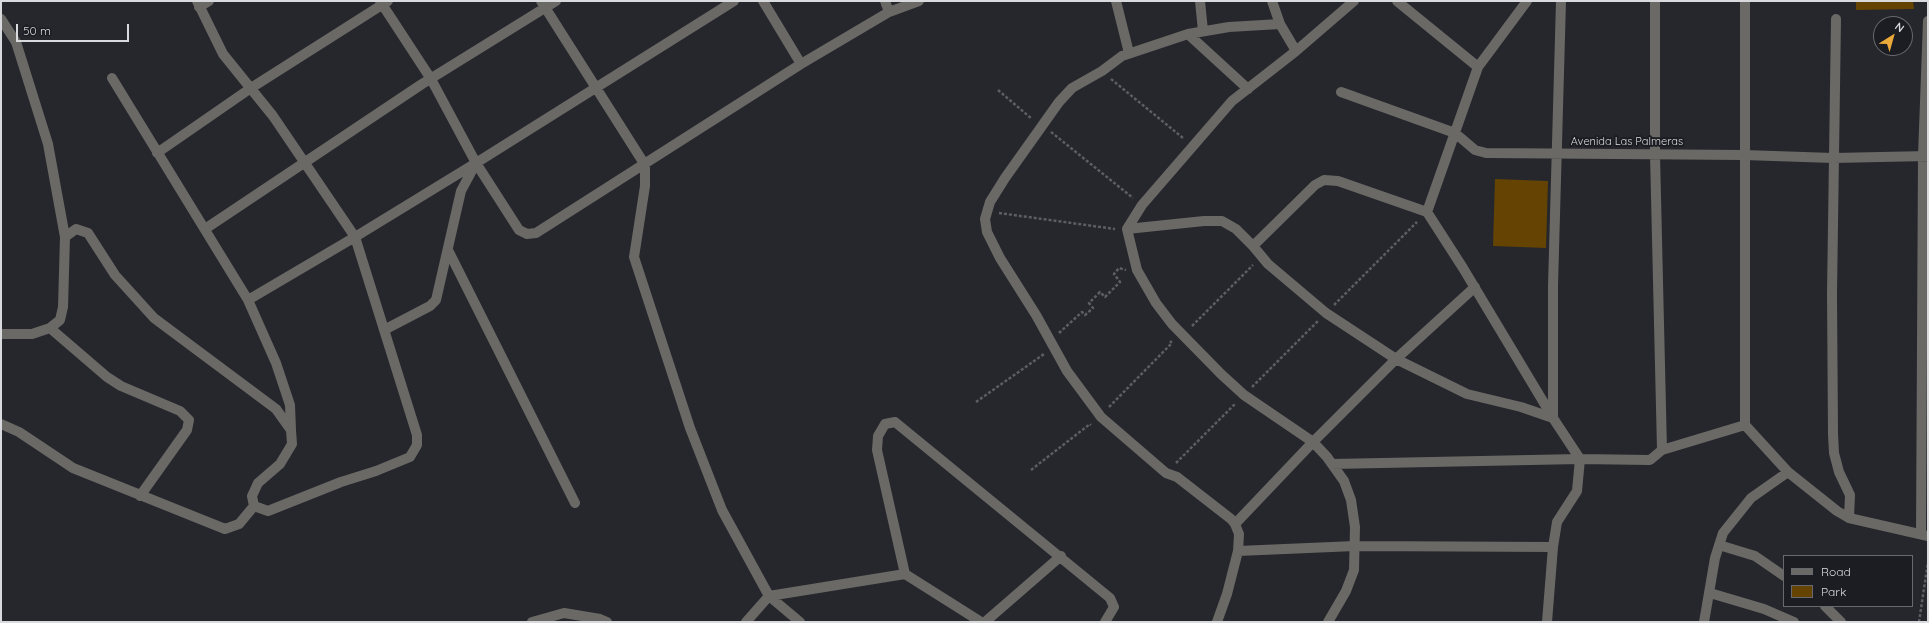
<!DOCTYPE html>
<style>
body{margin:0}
#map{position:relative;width:1929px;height:623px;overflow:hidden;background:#25272d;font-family:Quicksand,sans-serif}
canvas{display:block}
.frame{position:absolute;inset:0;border:2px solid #d9dade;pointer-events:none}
.legend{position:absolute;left:1783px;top:555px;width:130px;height:52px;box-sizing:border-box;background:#1c1d23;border:1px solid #68696e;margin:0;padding:5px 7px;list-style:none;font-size:12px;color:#d9dade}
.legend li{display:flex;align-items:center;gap:8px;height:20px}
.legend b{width:20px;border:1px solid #68696e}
.north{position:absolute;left:1873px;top:16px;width:40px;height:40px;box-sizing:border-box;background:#1c1d23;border:1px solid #68696e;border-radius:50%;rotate:37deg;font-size:11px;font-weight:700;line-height:16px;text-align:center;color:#d9dade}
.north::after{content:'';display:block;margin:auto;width:14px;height:18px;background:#eba93a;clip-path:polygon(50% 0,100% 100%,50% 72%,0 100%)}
.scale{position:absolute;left:16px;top:24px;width:113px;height:18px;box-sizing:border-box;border:2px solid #d9dade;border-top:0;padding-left:5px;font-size:12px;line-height:14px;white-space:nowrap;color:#d9dade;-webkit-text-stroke:3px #1c1d23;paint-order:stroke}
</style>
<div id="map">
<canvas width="1929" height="623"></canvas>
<div class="frame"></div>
<ul class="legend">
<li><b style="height:5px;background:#6b6966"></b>Road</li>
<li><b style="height:11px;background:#644303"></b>Park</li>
</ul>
<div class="north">N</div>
<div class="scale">50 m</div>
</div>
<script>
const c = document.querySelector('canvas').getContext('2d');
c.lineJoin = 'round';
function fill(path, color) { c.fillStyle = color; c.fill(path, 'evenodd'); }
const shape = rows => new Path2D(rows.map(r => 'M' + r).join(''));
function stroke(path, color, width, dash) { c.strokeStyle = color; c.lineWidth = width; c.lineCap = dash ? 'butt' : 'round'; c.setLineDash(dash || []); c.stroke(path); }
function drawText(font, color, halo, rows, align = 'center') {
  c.font = font + ' Quicksand,sans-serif'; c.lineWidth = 4; c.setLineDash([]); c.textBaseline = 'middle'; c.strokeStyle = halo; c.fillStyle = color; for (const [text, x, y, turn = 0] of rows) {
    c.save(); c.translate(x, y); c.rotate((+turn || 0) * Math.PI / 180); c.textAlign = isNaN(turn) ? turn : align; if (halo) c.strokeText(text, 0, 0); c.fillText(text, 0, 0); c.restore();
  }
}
const green = shape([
 [1856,1,1913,1,1914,9,1856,10],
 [1495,179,1548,181,1546,248,1493,246]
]);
const path = shape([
 [1111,79,1183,138],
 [998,90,1032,119],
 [1051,132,1133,198],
 [999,213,1115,229],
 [1334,305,1417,222],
 [1192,326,1253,265],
 [1059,333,1082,312,1085,315,1093,308,1089,303,1100,292,1105,297,1120,282,1114,274,1119,268,1126,270],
 [1252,387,1318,321],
 [976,402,1044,354],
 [1109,407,1172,343,1170,341],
 [1176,463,1236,403],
 [1031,470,1090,424,1091,425],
 [1919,622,1928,562]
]);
const minor = shape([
 [380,1,431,79,476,163,519,230,527,234,536,233,801,64,889,12,919,1],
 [541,1,645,165,645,186,634,257,690,428,722,510,769,596,800,622],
 [763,1,801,64],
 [885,1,889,12],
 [1116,1,1129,53],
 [1200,1,1203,31],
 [1272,1,1280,24,1296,51],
 [1397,1,1478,67],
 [1561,1,1553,286,1553,418,1580,459,1650,460,1662,450,1655,154,1655,1],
 [1745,1,1745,425,1788,472,1837,511,1849,518,1928,536],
 [199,7,209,1],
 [1,19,16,42,48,144,65,237],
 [1836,19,1832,293,1833,434,1834,453,1839,472,1850,495,1849,518],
 [1188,34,1248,89],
 [112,78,248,300,276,363,290,405,291,430],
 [1341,92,1455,133,1475,150,1486,153,1744,155,1833,158,1928,156],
 [157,153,251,88,388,1],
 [1427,212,1478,67,1527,1],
 [205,229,422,84,556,1],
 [1127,229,1204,221,1222,221,1236,229,1253,246,1268,264,1326,313,1396,359,1467,394,1521,407,1553,418],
 [1253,246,1315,185,1324,180,1338,181,1427,212,1463,268,1553,418],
 [448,250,575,503],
 [248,300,355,237,476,163],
 [50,328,107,377,121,386,180,411,189,420,187,430,140,496],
 [384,330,430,306,436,300,461,191,476,163,734,1],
 [1,334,32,334,50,328,60,320,63,307,65,237,76,229,88,233,115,275,154,318,276,409,291,430,292,444,280,464,258,483,252,496,254,506,268,511,341,482,376,471,410,457,417,445,417,435,355,237,273,116,223,54,197,1],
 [1,424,19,432,73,468,225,529,239,524,254,506],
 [1662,450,1745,425],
 [1332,464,1580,459,1577,491,1557,522,1553,547,1547,622],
 [1235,524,1313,442,1396,359,1475,287],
 [1921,534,1923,156,1928,21],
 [1719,545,1755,556,1784,576],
 [1238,551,1355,546,1553,547],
 [905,574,877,450,878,436,885,424,895,422,1110,598,1114,607,1105,622],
 [1710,593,1764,609,1794,622],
 [1825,606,1841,622],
 [532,622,564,613,600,619,607,622],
 [746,622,769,596,905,574,981,622],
 [985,622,1061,556],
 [1217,622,1227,594,1238,551,1239,534,1235,524,1231,519,1177,477,1166,473,1101,417,1067,371,1036,315,1000,258,987,232,985,219,990,202,1005,178,1059,102,1072,88,1102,71,1122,56,1188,34,1229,27,1280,24],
 [1328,622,1346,591,1354,570,1355,527,1351,500,1344,481,1327,457,1313,442,1244,395,1221,374,1172,324,1156,303,1137,270,1127,229,1142,205,1232,101,1296,51,1354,1],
 [1704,622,1715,558,1723,533,1751,498,1788,472]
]);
const streetNames = [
 ["Avenida Las Palmeras",1627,142]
];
fill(green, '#644303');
stroke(path, '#5d5e64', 2.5, [3, 2]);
stroke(minor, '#6b6966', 10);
drawText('11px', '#d9dade', '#1c1d23', streetNames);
</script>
